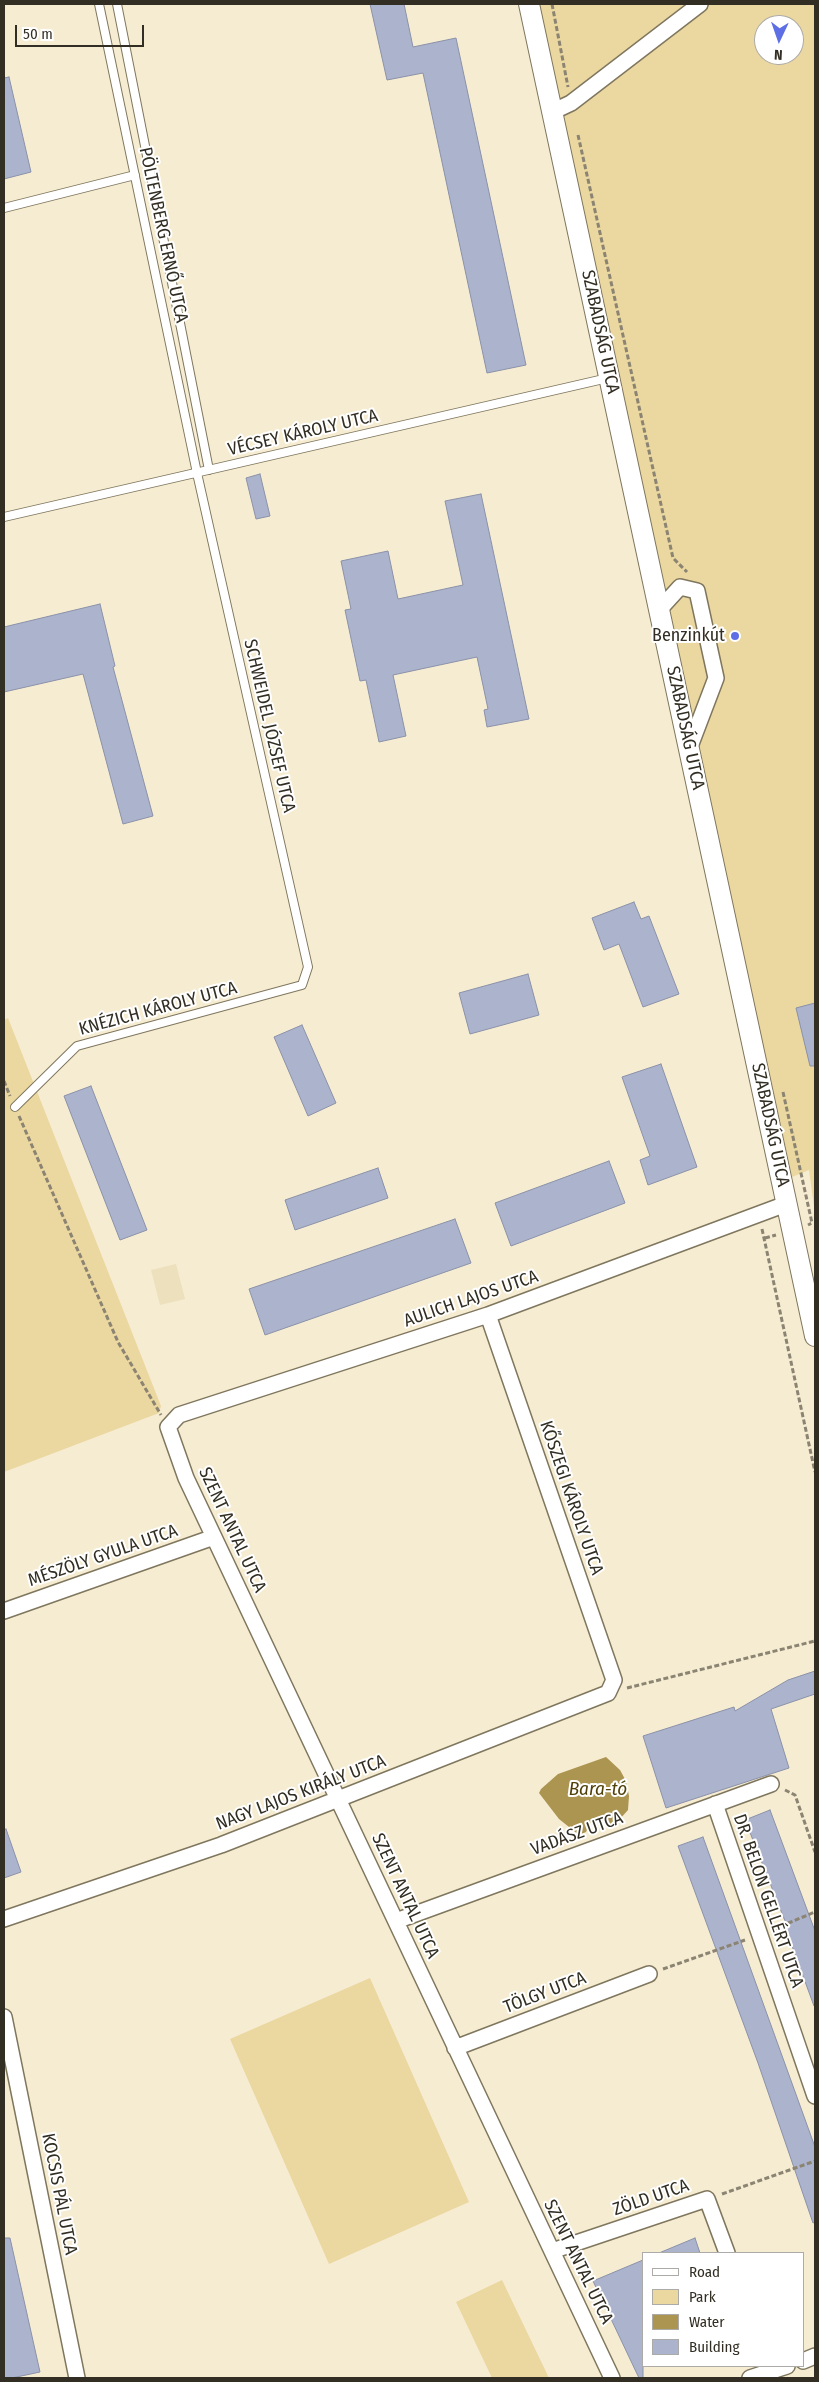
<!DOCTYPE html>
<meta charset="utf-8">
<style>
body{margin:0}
#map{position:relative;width:819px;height:2382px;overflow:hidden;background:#f6ecd1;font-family:"Fira Sans Condensed",sans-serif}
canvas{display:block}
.frame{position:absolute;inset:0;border:5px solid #322e23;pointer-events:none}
.legend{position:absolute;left:642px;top:2252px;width:162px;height:115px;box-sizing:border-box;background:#fff;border:1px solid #adaba7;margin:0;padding:6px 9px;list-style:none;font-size:15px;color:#322e23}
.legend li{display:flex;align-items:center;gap:10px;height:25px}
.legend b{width:25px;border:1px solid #adaba7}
.north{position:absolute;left:754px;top:15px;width:50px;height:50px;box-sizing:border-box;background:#fff;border:1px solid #adaba7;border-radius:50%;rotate:183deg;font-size:14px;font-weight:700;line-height:20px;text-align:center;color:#322e23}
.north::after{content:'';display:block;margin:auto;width:18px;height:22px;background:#5e6fe6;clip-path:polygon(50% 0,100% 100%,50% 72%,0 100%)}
.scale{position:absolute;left:15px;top:25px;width:129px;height:22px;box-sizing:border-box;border:2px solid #322e23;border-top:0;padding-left:6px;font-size:15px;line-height:18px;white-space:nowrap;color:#322e23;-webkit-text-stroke:4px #fff;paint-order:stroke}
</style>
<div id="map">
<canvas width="819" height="2382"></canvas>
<div class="frame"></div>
<ul class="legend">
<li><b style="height:6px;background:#fff"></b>Road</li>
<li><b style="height:14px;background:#ebd7a0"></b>Park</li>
<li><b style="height:14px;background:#ac9451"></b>Water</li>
<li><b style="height:14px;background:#acb3cd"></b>Building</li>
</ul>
<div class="north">N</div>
<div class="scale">50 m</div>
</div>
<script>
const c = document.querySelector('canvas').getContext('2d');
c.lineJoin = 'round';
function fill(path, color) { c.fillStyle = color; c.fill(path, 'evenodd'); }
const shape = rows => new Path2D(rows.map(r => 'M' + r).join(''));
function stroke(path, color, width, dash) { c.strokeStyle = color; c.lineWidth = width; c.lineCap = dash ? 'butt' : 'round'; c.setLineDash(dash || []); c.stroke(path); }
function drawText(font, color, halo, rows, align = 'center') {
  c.font = font + ' "Fira Sans Condensed",sans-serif'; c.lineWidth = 4; c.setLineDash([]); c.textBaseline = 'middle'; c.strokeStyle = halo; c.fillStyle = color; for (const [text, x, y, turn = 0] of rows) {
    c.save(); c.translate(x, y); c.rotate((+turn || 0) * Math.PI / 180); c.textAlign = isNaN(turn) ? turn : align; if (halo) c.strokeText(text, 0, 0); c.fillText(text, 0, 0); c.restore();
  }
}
const built = shape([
 [176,1264,185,1299,160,1305,151,1270]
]);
const green = shape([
 [533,4,815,4,815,1214,809,1170,792,1177],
 [764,25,794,25,794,55,764,55],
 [8,1018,161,1406,159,1413,4,1472,4,1020],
 [370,1978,469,2202,329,2264,230,2039],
 [502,2280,549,2378,492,2378,456,2302]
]);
const water = shape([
 [606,1757,620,1770,626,1781,629,1796,628,1810,619,1820,607,1826,600,1818,592,1819,586,1832,579,1835,559,1819,539,1793,541,1789,558,1774]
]);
const building = shape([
 [370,4,404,4,413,47,456,38,526,365,487,373,423,73,387,80,370,4],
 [9,77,31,172,4,179,4,78,9,77],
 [260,474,270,516,256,519,246,478,260,474],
 [481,494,529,719,487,727,484,710,488,709,477,657,393,675,406,736,379,742,366,680,360,681,345,610,351,609,341,561,388,551,398,599,463,585,445,501,481,494],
 [100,604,115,666,113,667,153,816,123,824,83,674,4,692,4,627,100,604],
 [634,902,641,919,649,916,679,994,643,1007,619,944,604,950,592,918,634,902],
 [528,974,539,1015,470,1034,459,993,528,974],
 [815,1003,815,1066,810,1066,796,1008,815,1003],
 [302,1025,336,1103,308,1116,274,1037,302,1025],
 [661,1064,697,1167,648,1185,640,1160,650,1156,622,1077,661,1064],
 [91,1086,147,1230,120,1240,64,1096,91,1086],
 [609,1161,625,1203,511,1246,495,1203,609,1161],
 [378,1168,388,1198,295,1230,285,1200,378,1168],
 [455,1219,471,1263,265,1335,249,1289,455,1219],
 [815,1671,815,1694,771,1709,789,1768,666,1808,643,1736,734,1707,735,1711,788,1680,815,1671],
 [770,1810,815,1931,815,2005,814,2006,785,1927,787,1926,745,1820,770,1810],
 [6,1829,21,1872,4,1878,4,1830,6,1829],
 [703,1837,815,2147,815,2222,813,2223,758,2063,678,1846,703,1837],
 [4,2238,10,2238,40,2372,12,2378,4,2378,4,2238],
 [695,2238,700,2253,659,2253,695,2238],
 [643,2260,643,2378,639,2378,593,2281,643,2260]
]);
const path = shape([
 [552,4,568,87],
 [578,135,673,558,687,572],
 [4,1081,10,1096],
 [783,1092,812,1223,808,1225],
 [19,1116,118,1342,161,1415],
 [762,1229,815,1472],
 [765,1238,776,1235],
 [627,1688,815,1641],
 [785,1790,795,1795,815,1852],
 [774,1929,815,1912],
 [663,1969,745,1940],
 [722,2194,815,2161]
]);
const service = shape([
 [117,4,209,470],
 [4,208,135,175],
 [4,517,608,378],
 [15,1107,77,1046,302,985,308,967,197,473,99,4]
]);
const minor = shape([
 [552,112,571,103,700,4],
 [659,610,680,587,697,591,716,678,689,749],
 [4,1611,214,1537],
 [715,1804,815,2096],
 [4,1919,221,1845,608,1693,614,1680,488,1315],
 [396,1921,771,1784],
 [4,2017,77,2378],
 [455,2048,649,1974],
 [552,2251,707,2199,727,2253],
 [803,2361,815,2356],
 [612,2378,186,1478,168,1427,179,1415,488,1315,786,1204],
 [750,2378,787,2366]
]);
const secondary = shape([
 [529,4,815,1336]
]);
const markers = [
 [735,636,5,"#5e6fe6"]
];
const streetNames = [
 ["PÖLTENBERG ERNŐ UTCA",163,235,78],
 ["SZABADSÁG UTCA",600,332,78],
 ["VÉCSEY KÁROLY UTCA",303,433,-13],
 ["SCHWEIDEL JÓZSEF UTCA",269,726,77],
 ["SZABADSÁG UTCA",685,728,78],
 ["KNÉZICH KÁROLY UTCA",158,1009,-15],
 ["SZABADSÁG UTCA",770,1125,78],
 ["AULICH LAJOS UTCA",471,1299,-19],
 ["KŐSZEGI KÁROLY UTCA",571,1498,71],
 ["SZENT ANTAL UTCA",232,1530,65],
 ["MÉSZÖLY GYULA UTCA",103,1556,-19],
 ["NAGY LAJOS KIRÁLY UTCA",301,1793,-21],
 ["VADÁSZ UTCA",577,1834,-20],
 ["SZENT ANTAL UTCA",405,1896,65],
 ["DR. BELON GELLÉRT UTCA",768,1901,71],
 ["TÖLGY UTCA",545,1993,-21],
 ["KOCSIS PÁL UTCA",59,2194,79],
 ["ZÖLD UTCA",651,2198,-19],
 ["SZENT ANTAL UTCA",578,2262,64]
];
const poiNames = [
 ["Benzinkút",725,636]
];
const waterNames = [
 ["Bara-tó",598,1790]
];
fill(built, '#ede0bd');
fill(green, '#ebd7a0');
fill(water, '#ac9451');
fill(building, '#acb3cd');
stroke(building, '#8a91a9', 1);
stroke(service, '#7f765e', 10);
stroke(minor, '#7f765e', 18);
stroke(secondary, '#7f765e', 22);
stroke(path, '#8b8472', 3, [5, 2.5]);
stroke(service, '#fff', 8);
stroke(minor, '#fff', 15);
stroke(secondary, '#fff', 20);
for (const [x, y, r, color] of markers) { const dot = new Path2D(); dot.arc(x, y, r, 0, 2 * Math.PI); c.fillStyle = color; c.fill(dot); stroke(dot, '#fff', 2); }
drawText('18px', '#322e23', '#fff', streetNames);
drawText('18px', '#322e23', '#fff', poiNames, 'right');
drawText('italic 19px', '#503f06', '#fff', waterNames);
</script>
